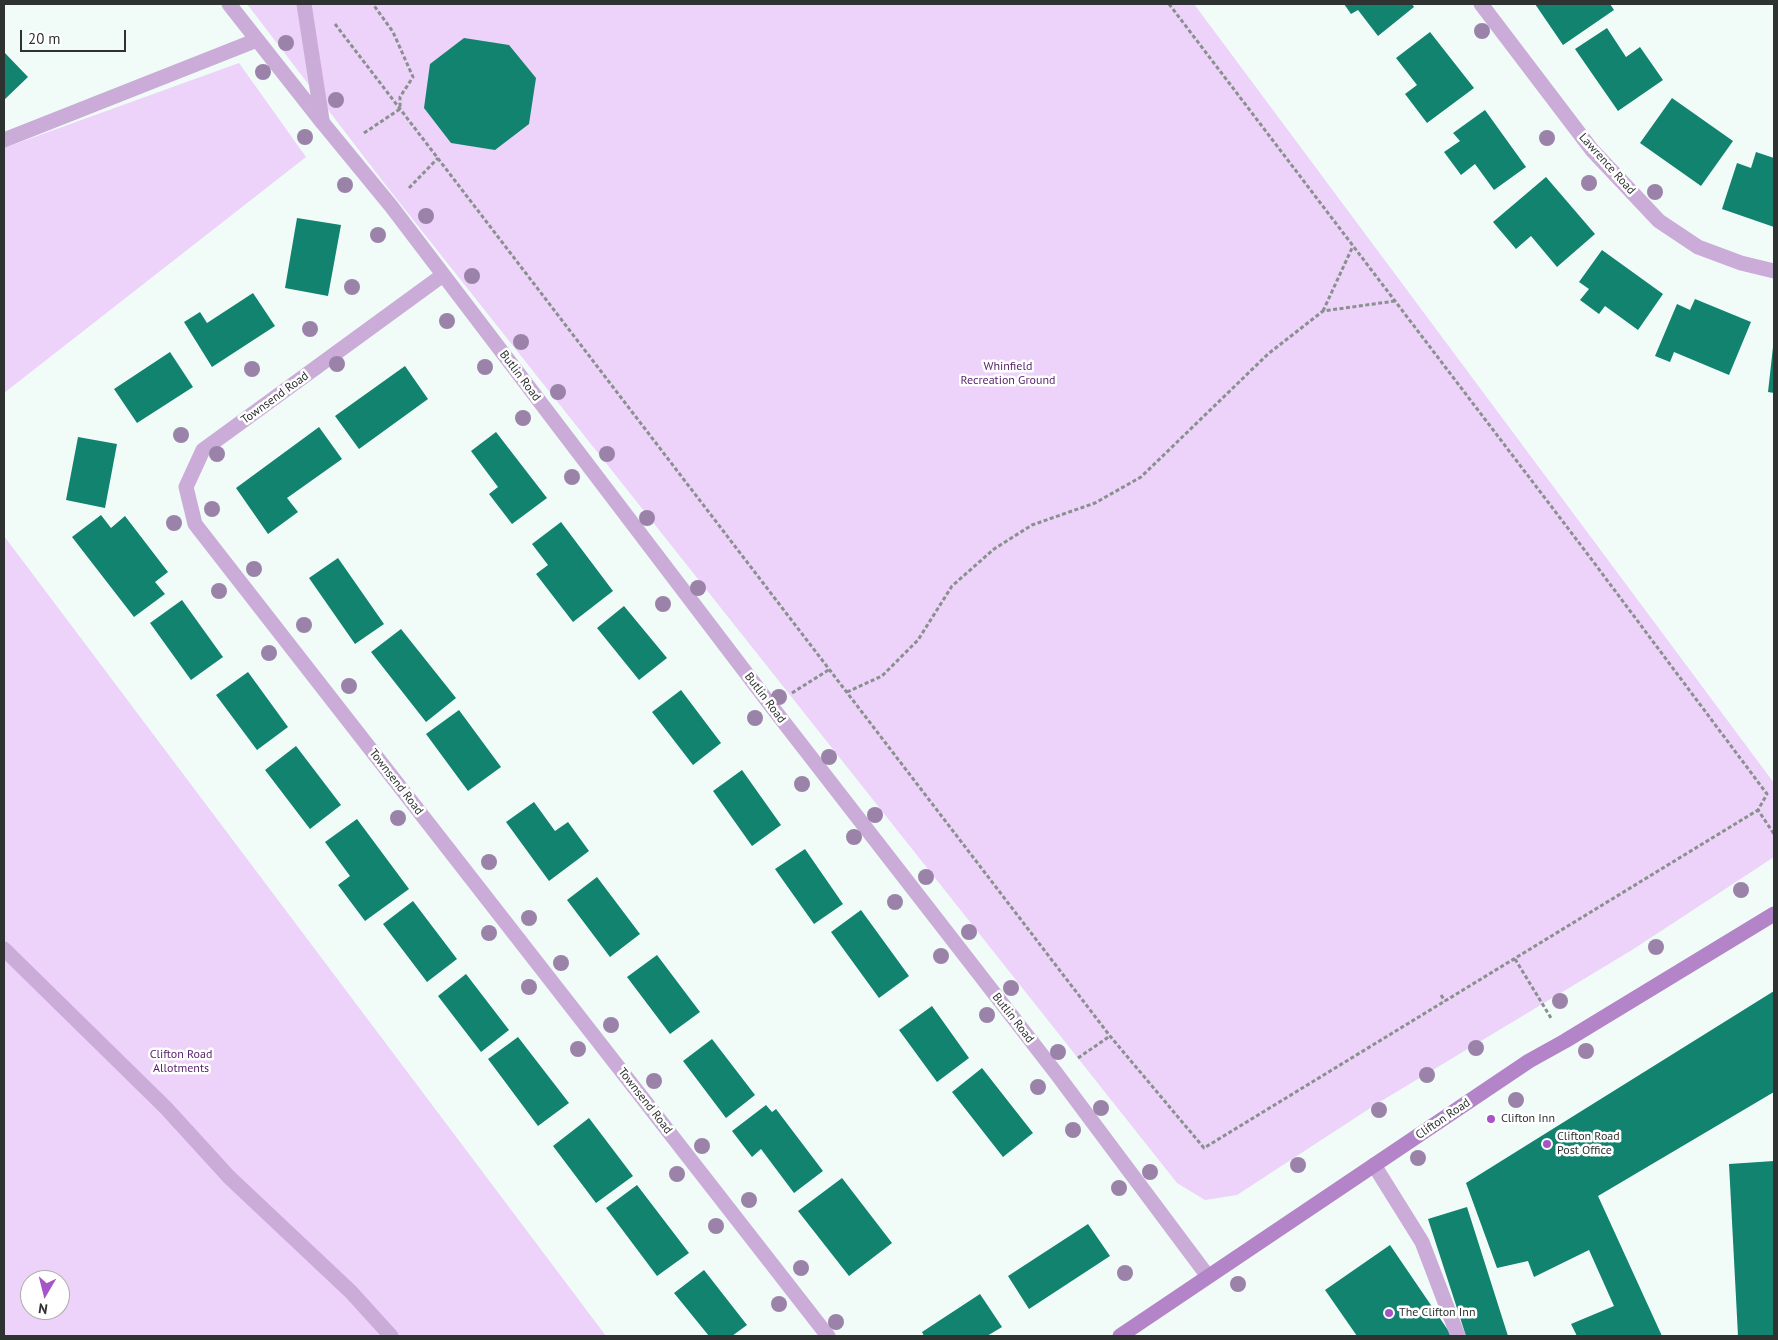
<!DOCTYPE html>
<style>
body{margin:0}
#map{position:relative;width:1778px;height:1340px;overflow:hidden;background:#f1fcf8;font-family:"PT Sans",sans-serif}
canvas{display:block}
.frame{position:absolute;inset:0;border:5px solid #2e3331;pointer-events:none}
.north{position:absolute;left:20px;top:1270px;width:50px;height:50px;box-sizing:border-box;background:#fff;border:1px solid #abadad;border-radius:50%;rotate:188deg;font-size:14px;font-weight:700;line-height:20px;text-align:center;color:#2e3331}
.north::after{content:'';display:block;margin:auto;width:18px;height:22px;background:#a655c6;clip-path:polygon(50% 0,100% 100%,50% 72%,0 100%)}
.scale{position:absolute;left:20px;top:30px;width:106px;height:22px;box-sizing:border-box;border:2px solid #2e3331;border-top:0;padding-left:6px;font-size:15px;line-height:18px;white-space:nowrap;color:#2e3331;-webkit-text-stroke:4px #fff;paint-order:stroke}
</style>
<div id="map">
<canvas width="1778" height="1340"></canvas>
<div class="frame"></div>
<div class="north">N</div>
<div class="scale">20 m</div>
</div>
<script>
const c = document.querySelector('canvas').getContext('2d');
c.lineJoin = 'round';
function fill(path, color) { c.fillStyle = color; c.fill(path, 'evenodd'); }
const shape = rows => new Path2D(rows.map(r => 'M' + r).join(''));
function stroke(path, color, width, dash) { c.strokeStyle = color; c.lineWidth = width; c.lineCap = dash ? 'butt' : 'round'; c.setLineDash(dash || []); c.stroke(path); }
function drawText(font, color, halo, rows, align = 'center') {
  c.font = font + ' "PT Sans",sans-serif'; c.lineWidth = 5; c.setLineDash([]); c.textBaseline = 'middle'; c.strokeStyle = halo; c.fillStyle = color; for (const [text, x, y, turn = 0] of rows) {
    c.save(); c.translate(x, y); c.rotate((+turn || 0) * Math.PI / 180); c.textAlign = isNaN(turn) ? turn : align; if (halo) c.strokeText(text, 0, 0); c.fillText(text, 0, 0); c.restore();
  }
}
const green = shape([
 [247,4,1194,4,1774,783,1774,857,1632,950,1378,1103,1237,1195,1205,1200,1177,1183,391,192],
 [239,63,306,157,4,393,4,148],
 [4,536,606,1336,4,1336],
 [30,1280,60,1280,60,1310,30,1310]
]);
const building = shape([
 [1344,4,1412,4,1414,7,1378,36,1358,10,1351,14],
 [1535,4,1610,4,1614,10,1563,45],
 [1607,28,1626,57,1640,47,1663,80,1618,111,1575,49],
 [1430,32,1474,88,1427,123,1405,94,1417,85,1396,58],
 [464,38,509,45,536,78,529,124,495,150,451,143,424,108,430,64],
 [4,52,28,77,4,100],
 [1672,98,1733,141,1701,186,1640,143],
 [1485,110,1526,167,1494,190,1475,164,1461,175,1444,152,1460,141,1453,133],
 [1756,152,1774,158,1774,227,1722,209,1737,163,1751,168],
 [1546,177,1595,234,1557,267,1531,236,1516,249,1493,222],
 [297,218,341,225,328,296,285,288],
 [1602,250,1663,294,1638,330,1605,306,1599,314,1580,300,1589,289,1579,282],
 [253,293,275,326,212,367,184,322,200,312,207,323],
 [1695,299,1751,322,1729,375,1674,352,1670,362,1655,356,1677,304,1690,310],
 [1773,347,1774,347,1774,393,1768,392],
 [170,352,193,387,137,423,114,389],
 [405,366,428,399,359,449,335,416],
 [319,427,342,459,287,498,298,512,268,534,236,488],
 [496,432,547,498,512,524,489,494,498,487,471,451],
 [78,437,117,444,105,508,66,500],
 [101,515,111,528,125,516,168,572,155,582,165,594,134,617,72,537],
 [561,522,613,591,573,622,536,574,548,565,532,544],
 [338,558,384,624,355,644,309,578],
 [182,600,223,657,191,680,150,623],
 [624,606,667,658,639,680,597,628],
 [401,629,456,698,426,722,371,652],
 [248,672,288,727,257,750,216,695],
 [681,690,721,743,693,765,652,712],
 [459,710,501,767,468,791,426,734],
 [296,746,341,805,310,829,265,770],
 [742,770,781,825,752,846,713,791],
 [534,802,555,831,568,822,589,851,549,881,506,822],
 [357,819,409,889,365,921,338,885,350,876,325,842],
 [805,849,843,904,814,924,775,869],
 [597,877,640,934,610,957,567,900],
 [413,901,457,959,427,982,383,924],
 [861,910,909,976,879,998,831,932],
 [657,955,700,1012,670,1034,627,977],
 [466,974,509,1030,481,1052,438,996],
 [1774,991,1774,1092,1598,1196,1662,1336,1577,1336,1571,1324,1614,1306,1589,1250,1534,1277,1528,1261,1497,1268,1466,1183],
 [932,1006,969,1058,937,1082,899,1030],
 [518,1037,569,1103,538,1126,488,1059],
 [712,1039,755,1095,726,1118,683,1061],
 [982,1068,1033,1133,1003,1157,952,1092],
 [766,1105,772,1112,776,1109,823,1171,794,1193,761,1149,752,1157,732,1131],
 [589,1118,633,1176,596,1203,553,1146],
 [1774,1161,1774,1336,1738,1336,1729,1164],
 [842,1178,892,1243,849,1276,798,1211],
 [637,1185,689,1253,657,1276,606,1208],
 [1467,1207,1508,1336,1466,1336,1428,1219],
 [1088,1224,1110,1256,1029,1309,1008,1276],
 [1390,1245,1452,1336,1357,1336,1325,1290],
 [704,1270,747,1325,732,1336,709,1336,674,1293],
 [980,1294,1002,1327,987,1336,924,1336,922,1332]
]);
const path = shape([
 [1169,4,1586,552,1767,794,1758,810,1774,834],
 [335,24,1110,1036,1204,1148,1758,810],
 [364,133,400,109,400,97,413,77,393,32,373,4],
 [409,188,438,158],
 [1323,311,1353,246],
 [847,692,882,676,918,640,952,586,994,549,1032,525,1095,503,1141,477,1268,354,1323,311,1395,301],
 [792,693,830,669],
 [1515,959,1551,1018],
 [1441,995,1445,1001],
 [1078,1058,1110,1036]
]);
const lane = shape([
 [229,4,322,122],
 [304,4,322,120],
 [4,140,257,40],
 [4,949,166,1108,229,1177,351,1292,391,1336],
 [1374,1165,1422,1242,1458,1336]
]);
const street = shape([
 [1481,4,1592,150,1659,221,1698,247,1741,263,1774,271],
 [322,122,391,206,772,707,1056,1073,1207,1275],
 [443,275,203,450,186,487,195,524,828,1336]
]);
const secondary = shape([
 [1120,1336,1529,1061,1565,1041,1774,914]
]);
const trees = [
 [1482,31],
 [286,43],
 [263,72],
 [336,100],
 [305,137],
 [1547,138],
 [1589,183],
 [345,185],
 [1655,192],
 [426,216],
 [378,235],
 [472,276],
 [352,287],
 [447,321],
 [310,329],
 [521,342],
 [337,364],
 [485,367],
 [252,369],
 [558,392],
 [523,418],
 [181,435],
 [217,454],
 [607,454],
 [572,477],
 [212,509],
 [647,518],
 [174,523],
 [254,569],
 [698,588],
 [219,591],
 [663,604],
 [304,625],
 [269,653],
 [349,686],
 [779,697],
 [755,718],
 [829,757],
 [802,784],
 [875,815],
 [398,818],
 [854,837],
 [489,862],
 [926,877],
 [1741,890],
 [895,902],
 [529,918],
 [969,932],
 [489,933],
 [1656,947],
 [941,956],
 [561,963],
 [529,987],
 [1011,988],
 [1560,1001],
 [987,1015],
 [611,1025],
 [1476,1048],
 [578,1049],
 [1586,1051],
 [1058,1052],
 [1427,1075],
 [654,1081],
 [1038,1087],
 [1516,1100],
 [1101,1108],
 [1379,1110],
 [1073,1130],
 [702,1146],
 [1418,1158],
 [1298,1165],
 [1150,1172],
 [677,1174],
 [1119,1188],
 [749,1200],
 [716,1226],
 [801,1268],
 [1125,1273],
 [1238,1284],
 [779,1304],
 [836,1322]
];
const markers = [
 [1491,1119,5,"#a655c6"],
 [1547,1144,5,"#a655c6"],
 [1389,1313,5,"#a655c6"]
];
const streetNames = [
 ["Lawrence Road",1607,164,48],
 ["Butlin Road",520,376,53],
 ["Townsend Road",275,398,-36],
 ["Butlin Road",765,698,53],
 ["Townsend Road",396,782,52],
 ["Butlin Road",1013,1018,52],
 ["Townsend Road",645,1101,52],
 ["Clifton Road",1443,1119,-34]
];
const parkNames = [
 ["Whinfield",1008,367],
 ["Recreation Ground",1008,381],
 ["Clifton Road",181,1055],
 ["Allotments",181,1069]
];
const poiNames = [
 ["Clifton Inn",1501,1119],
 ["Clifton Road",1557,1137],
 ["Post Office",1557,1151],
 ["The Clifton Inn",1399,1313]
];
fill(green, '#edd2fa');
fill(building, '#11836f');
stroke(path, '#89918e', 3, [4, 2.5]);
stroke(lane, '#cbacd9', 15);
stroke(street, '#cbacd9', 15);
stroke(secondary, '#b385c8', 15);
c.fillStyle = '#9b82a9';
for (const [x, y] of trees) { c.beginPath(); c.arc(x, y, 8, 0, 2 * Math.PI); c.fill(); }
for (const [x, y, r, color] of markers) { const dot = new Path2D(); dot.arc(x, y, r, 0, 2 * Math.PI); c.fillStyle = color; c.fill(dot); stroke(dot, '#fff', 2); }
drawText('12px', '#2e3331', '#fff', streetNames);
drawText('12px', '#551f69', '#fff', parkNames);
drawText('12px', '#2e3331', '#fff', poiNames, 'left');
</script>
